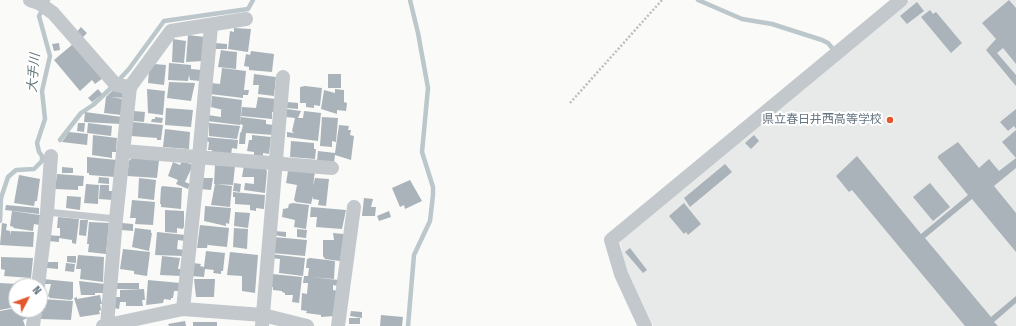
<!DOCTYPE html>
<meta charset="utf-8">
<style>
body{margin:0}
#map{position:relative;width:1016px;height:326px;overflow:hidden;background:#fafaf8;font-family:"Fira Sans Condensed",sans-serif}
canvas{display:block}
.north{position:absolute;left:8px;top:278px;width:40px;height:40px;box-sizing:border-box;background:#fff;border:1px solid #c1c8cd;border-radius:50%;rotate:49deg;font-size:11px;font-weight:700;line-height:16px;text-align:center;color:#657683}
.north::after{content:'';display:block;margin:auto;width:14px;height:18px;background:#e4572e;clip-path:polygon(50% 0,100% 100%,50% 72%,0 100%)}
</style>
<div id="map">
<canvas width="1016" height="326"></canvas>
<div class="north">N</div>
</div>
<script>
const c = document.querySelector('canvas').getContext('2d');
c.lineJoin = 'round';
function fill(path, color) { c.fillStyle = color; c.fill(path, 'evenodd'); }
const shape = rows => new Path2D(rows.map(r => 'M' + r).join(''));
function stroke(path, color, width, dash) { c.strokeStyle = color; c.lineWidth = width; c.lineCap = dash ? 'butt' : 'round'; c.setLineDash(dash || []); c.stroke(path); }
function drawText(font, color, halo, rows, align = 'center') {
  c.font = font + ' "Fira Sans Condensed","Noto Sans JP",sans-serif'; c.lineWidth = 4; c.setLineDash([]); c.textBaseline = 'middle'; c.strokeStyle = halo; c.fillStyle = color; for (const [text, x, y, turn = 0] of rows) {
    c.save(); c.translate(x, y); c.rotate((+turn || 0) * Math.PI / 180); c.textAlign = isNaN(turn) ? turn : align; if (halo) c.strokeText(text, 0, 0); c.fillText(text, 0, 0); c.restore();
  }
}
const built = shape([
 [910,0,1016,0,1016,326,653,326,625,266,620,241]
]);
const stream = shape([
 [698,0,742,19,772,24,822,40,828,43,833,49],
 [117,82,129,69,164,21,248,9,253,0],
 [60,140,81,113,93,105,112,87],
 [0,221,1,198,8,177,16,170,34,169,42,161,42,156,39,152,37,143,45,119,42,91,50,56,39,16,48,0],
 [408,326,414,255,430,221,433,195,433,187,422,152,428,88,418,33,410,0]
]);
const building = shape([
 [1009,0,1016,8,1016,64,1003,48,997,53,1016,75,1016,86,986,50,996,39,982,23],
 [917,2,924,11,907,24,900,16],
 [930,10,933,14,936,12,962,43,951,53,921,17],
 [81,27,87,33,81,39,75,34],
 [234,28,251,29,248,52,228,49,230,31,234,32],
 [188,35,205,37,203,61,186,62],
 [173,39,186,41,184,63,172,62],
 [59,43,60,50,54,51,52,44],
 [215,43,227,44,227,49,215,49],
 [73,44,103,78,95,84,92,80,80,91,54,60],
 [221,50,227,51,227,54,227,51,237,52,236,69,218,67],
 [251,51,274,54,272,72,249,70,249,67,244,66,246,54,250,55],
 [169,63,191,65,191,69,201,70,200,81,190,80,189,75,188,81,168,80],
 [154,64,166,65,164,85,148,83,149,70],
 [222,68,246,71,244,90,249,90,248,95,243,95,243,98,210,94,211,83,220,84],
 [254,74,276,77,274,96,258,94,259,85,253,85],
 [328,74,341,74,341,88,328,88],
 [169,82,195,83,191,101,167,98],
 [305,86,322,88,320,106,314,105,314,108,306,107,306,103,300,103,300,87],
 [98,89,102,94,92,102,88,98],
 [114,89,124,94,124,98,111,97,123,99,121,115,104,113,106,97],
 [147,89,165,91,163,115,148,113],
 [335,89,344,90,344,102,347,103,346,111,337,110,337,114,321,109,324,90,335,93],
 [212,96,242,100,240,125,207,121,208,115,221,117,221,110,223,110,211,107],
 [258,97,276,99,275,113,272,112,272,119,241,116,242,107,256,108],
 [287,102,298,103,298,109,287,108],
 [166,108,193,110,191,127,165,125],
 [287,109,301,111,298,118,303,118,304,111,321,113,318,141,287,137,287,132,294,133,292,131,295,118,286,117],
 [1016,109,1016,129,1014,126,1008,131,1000,122],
 [134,111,145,112,144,122,133,121],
 [85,112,122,117,121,124,84,122],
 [155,117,163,118,162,123,151,122,152,119,155,119],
 [241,117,266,120,266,124,274,125,273,135,246,133,245,144,239,144,240,132,241,133,243,125,240,124],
 [322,117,338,118,336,142,332,141,332,147,320,146],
 [133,122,163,125,161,140,157,140,157,138,131,136],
 [78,123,85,123,84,132,77,131],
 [88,123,112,126,111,136,87,133],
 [209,123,240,126,237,139,209,136],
 [339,125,349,126,348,130,351,130,350,135,354,136,351,160,335,155,334,163,317,161,318,151,335,153],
 [165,129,190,132,189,149,163,147],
 [1016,130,1016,168,994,186,1016,213,1016,252,972,199,925,238,991,317,1016,296,1016,303,994,322,998,326,965,326,852,190,849,192,836,176,857,156,921,234,968,195,938,158,938,156,958,142,979,168,989,159,999,171,1016,158,1002,142],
 [69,132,88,134,87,145,62,142],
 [93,135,117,138,116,152,112,152,112,158,92,155],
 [252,135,271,137,269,154,263,153,263,156,254,155,254,152,247,151,249,140,252,140],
 [754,135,759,141,751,149,745,143],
 [205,137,238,140,237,149,232,148,231,155,211,153,212,150,208,150,209,142,205,141],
 [291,141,314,143,314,149,316,149,315,159,290,157],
 [87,157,117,160,115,177,89,175,89,173,87,173],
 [133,157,159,160,157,178,127,176,129,161],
 [182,161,193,165,185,182,190,184,188,189,176,184,178,180,168,176,173,162,180,165],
 [725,164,732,172,690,207,684,198],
 [215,165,235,166,233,185,214,184],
 [244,165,265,168,267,171,265,193,244,190,245,183,254,184,254,177,242,177],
 [62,167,73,168,73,173,62,173],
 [288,171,315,171,313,186,315,178,329,179,326,206,318,205,319,200,313,199,313,196,311,204,296,202,294,200,297,185,286,183],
 [57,174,84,176,83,186,78,186,78,190,55,189],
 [19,175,40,179,37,201,35,201,34,206,14,203],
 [99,177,109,178,109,184,98,183],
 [139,178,156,180,154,200,138,198],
 [202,178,213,178,211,190,200,189],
 [410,180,422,201,405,209,404,205,400,207,392,188],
 [234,183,241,184,240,192,233,191],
 [930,183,950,207,933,221,913,197],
 [86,184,99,185,98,204,84,203],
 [215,184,232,186,230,207,211,205],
 [100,185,109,185,109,191,115,191,113,200,99,199],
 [162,186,182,188,181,209,161,207,161,204,160,204,161,188],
 [233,192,265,195,264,209,256,208,256,211,250,210,250,205,235,204,235,197,233,197],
 [67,196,81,197,80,210,66,208],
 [364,198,373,199,371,207,376,207,375,216,362,216],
 [132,200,155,202,153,225,135,224,136,218,130,218],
 [293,203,309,205,306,229,294,227,295,220,282,217,283,209,288,208,289,204],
 [684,203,701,224,688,235,686,232,684,234,669,216],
 [6,205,39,208,39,214,5,210],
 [205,206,231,208,229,224,226,223,226,226,204,221],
 [311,207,346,210,342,229,316,227,317,217,310,217],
 [165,210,184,211,184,226,183,229,177,228,177,233,165,232],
 [12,211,40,215,39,225,34,224,33,231,13,228,14,227,10,226],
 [389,211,391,217,379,221,377,216],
 [235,212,250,213,248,228,234,226],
 [58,217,79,219,76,244,72,243,72,240,59,238,59,242,48,241,48,235,60,236,60,228,57,228],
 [80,220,88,220,86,236,79,235],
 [89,222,109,223,106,254,88,252,89,244,87,244],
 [2,223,7,224,6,230,10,231,10,235,11,231,34,232,33,247,0,245],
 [122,223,133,224,133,231,121,230],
 [200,225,229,228,227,247,208,245,208,243,207,248,197,248],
 [135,228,151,230,151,233,152,233,149,251,132,247],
 [234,228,248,229,247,249,233,247],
 [297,229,307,230,306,238,297,237],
 [275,231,286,232,286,237,274,235],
 [157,232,185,235,185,241,178,240,177,249,184,250,183,256,155,255],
 [333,233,344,234,340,261,325,259,323,256,323,240,334,240],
 [274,237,307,240,305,256,272,253],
 [630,248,647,270,643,273,625,252],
 [123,249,150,252,147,276,134,274,134,271,120,269],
 [206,251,225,253,223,271,221,271,221,274,213,273,214,270,205,269,204,277,191,276,193,263,201,264,200,266,204,267],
 [230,252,258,255,255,293,242,291,242,276,227,275],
 [271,254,305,258,303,276,279,273,280,259,270,258],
 [78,255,104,257,103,282,80,279,81,269,76,269],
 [67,256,76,256,76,263,67,262],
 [162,256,180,258,178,269,182,269,181,276,160,275],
 [1,257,33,258,31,278,4,276,5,270,1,269],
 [310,258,335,261,334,279,310,277,339,280,338,286,333,285,333,290,338,291,335,316,321,317,321,315,306,313,307,311,301,310,302,293,307,294,308,283,303,283,304,276,308,276,309,268,306,268,307,259],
 [47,262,58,262,58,269,47,268],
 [66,263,75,264,74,272,65,271],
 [272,274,302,277,299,303,292,302,293,295,285,295,285,293,282,292,282,291,273,290,273,287,270,287],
 [43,279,73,282,73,298,71,300,50,298,48,296,51,284,43,284],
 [194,279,215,279,214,297,196,297],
 [148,280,180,283,179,291,174,291,173,298,171,298,171,300,164,299,163,303,146,305],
 [79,281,105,284,104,293,95,293,95,295,81,295],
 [0,283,18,284,18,286,16,286,16,307,0,310],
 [117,283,139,283,139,289,117,289],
 [144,289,145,300,142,300,143,306,126,306,126,302,120,302,119,309,114,308,116,297,120,297,120,290],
 [100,295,102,304,100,304,101,310,99,311,100,314,80,317,74,298,77,297,77,299],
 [42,299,73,301,71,320,41,319],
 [16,308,16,310,30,310,30,317,23,320,25,326,0,326,0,311],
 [351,311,362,312,362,318,350,316],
 [381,315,403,317,402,326,380,326],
 [349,318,360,318,360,324,349,324],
 [185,321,186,326,169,326,168,324],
 [193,322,217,322,217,326,193,326]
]);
const path = shape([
 [570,103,662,0]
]);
const lane = shape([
 [47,212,116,219]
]);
const street = shape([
 [30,0,39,3,53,13,116,85,130,87],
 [123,151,332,168],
 [38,286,47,212,51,156],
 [183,309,199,157,211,26],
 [107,325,116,219,130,87,171,31,246,19],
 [33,326,35,310],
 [103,326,183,309,263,315,307,326],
 [262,326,283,77],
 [338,326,354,207],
 [645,326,621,274,611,240,901,0]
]);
const markers = [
 [890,120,4,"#e4572e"]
];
const poiNames = [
 ["県立春日井西高等学校",882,120]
];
const waterNames = [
 ["大手川",34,73,-85]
];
fill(built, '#e8e9e9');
stroke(stream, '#bbc7cb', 4.5);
fill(building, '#aab3b9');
stroke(path, '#bbbfc2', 2.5, [2, 2]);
stroke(lane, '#c3c8cc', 7);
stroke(street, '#c3c8cc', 14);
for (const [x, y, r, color] of markers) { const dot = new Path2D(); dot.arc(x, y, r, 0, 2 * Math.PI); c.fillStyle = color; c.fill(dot); stroke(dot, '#fff', 1.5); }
drawText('12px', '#657683', '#fff', poiNames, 'right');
drawText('italic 13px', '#60757c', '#fff', waterNames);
</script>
